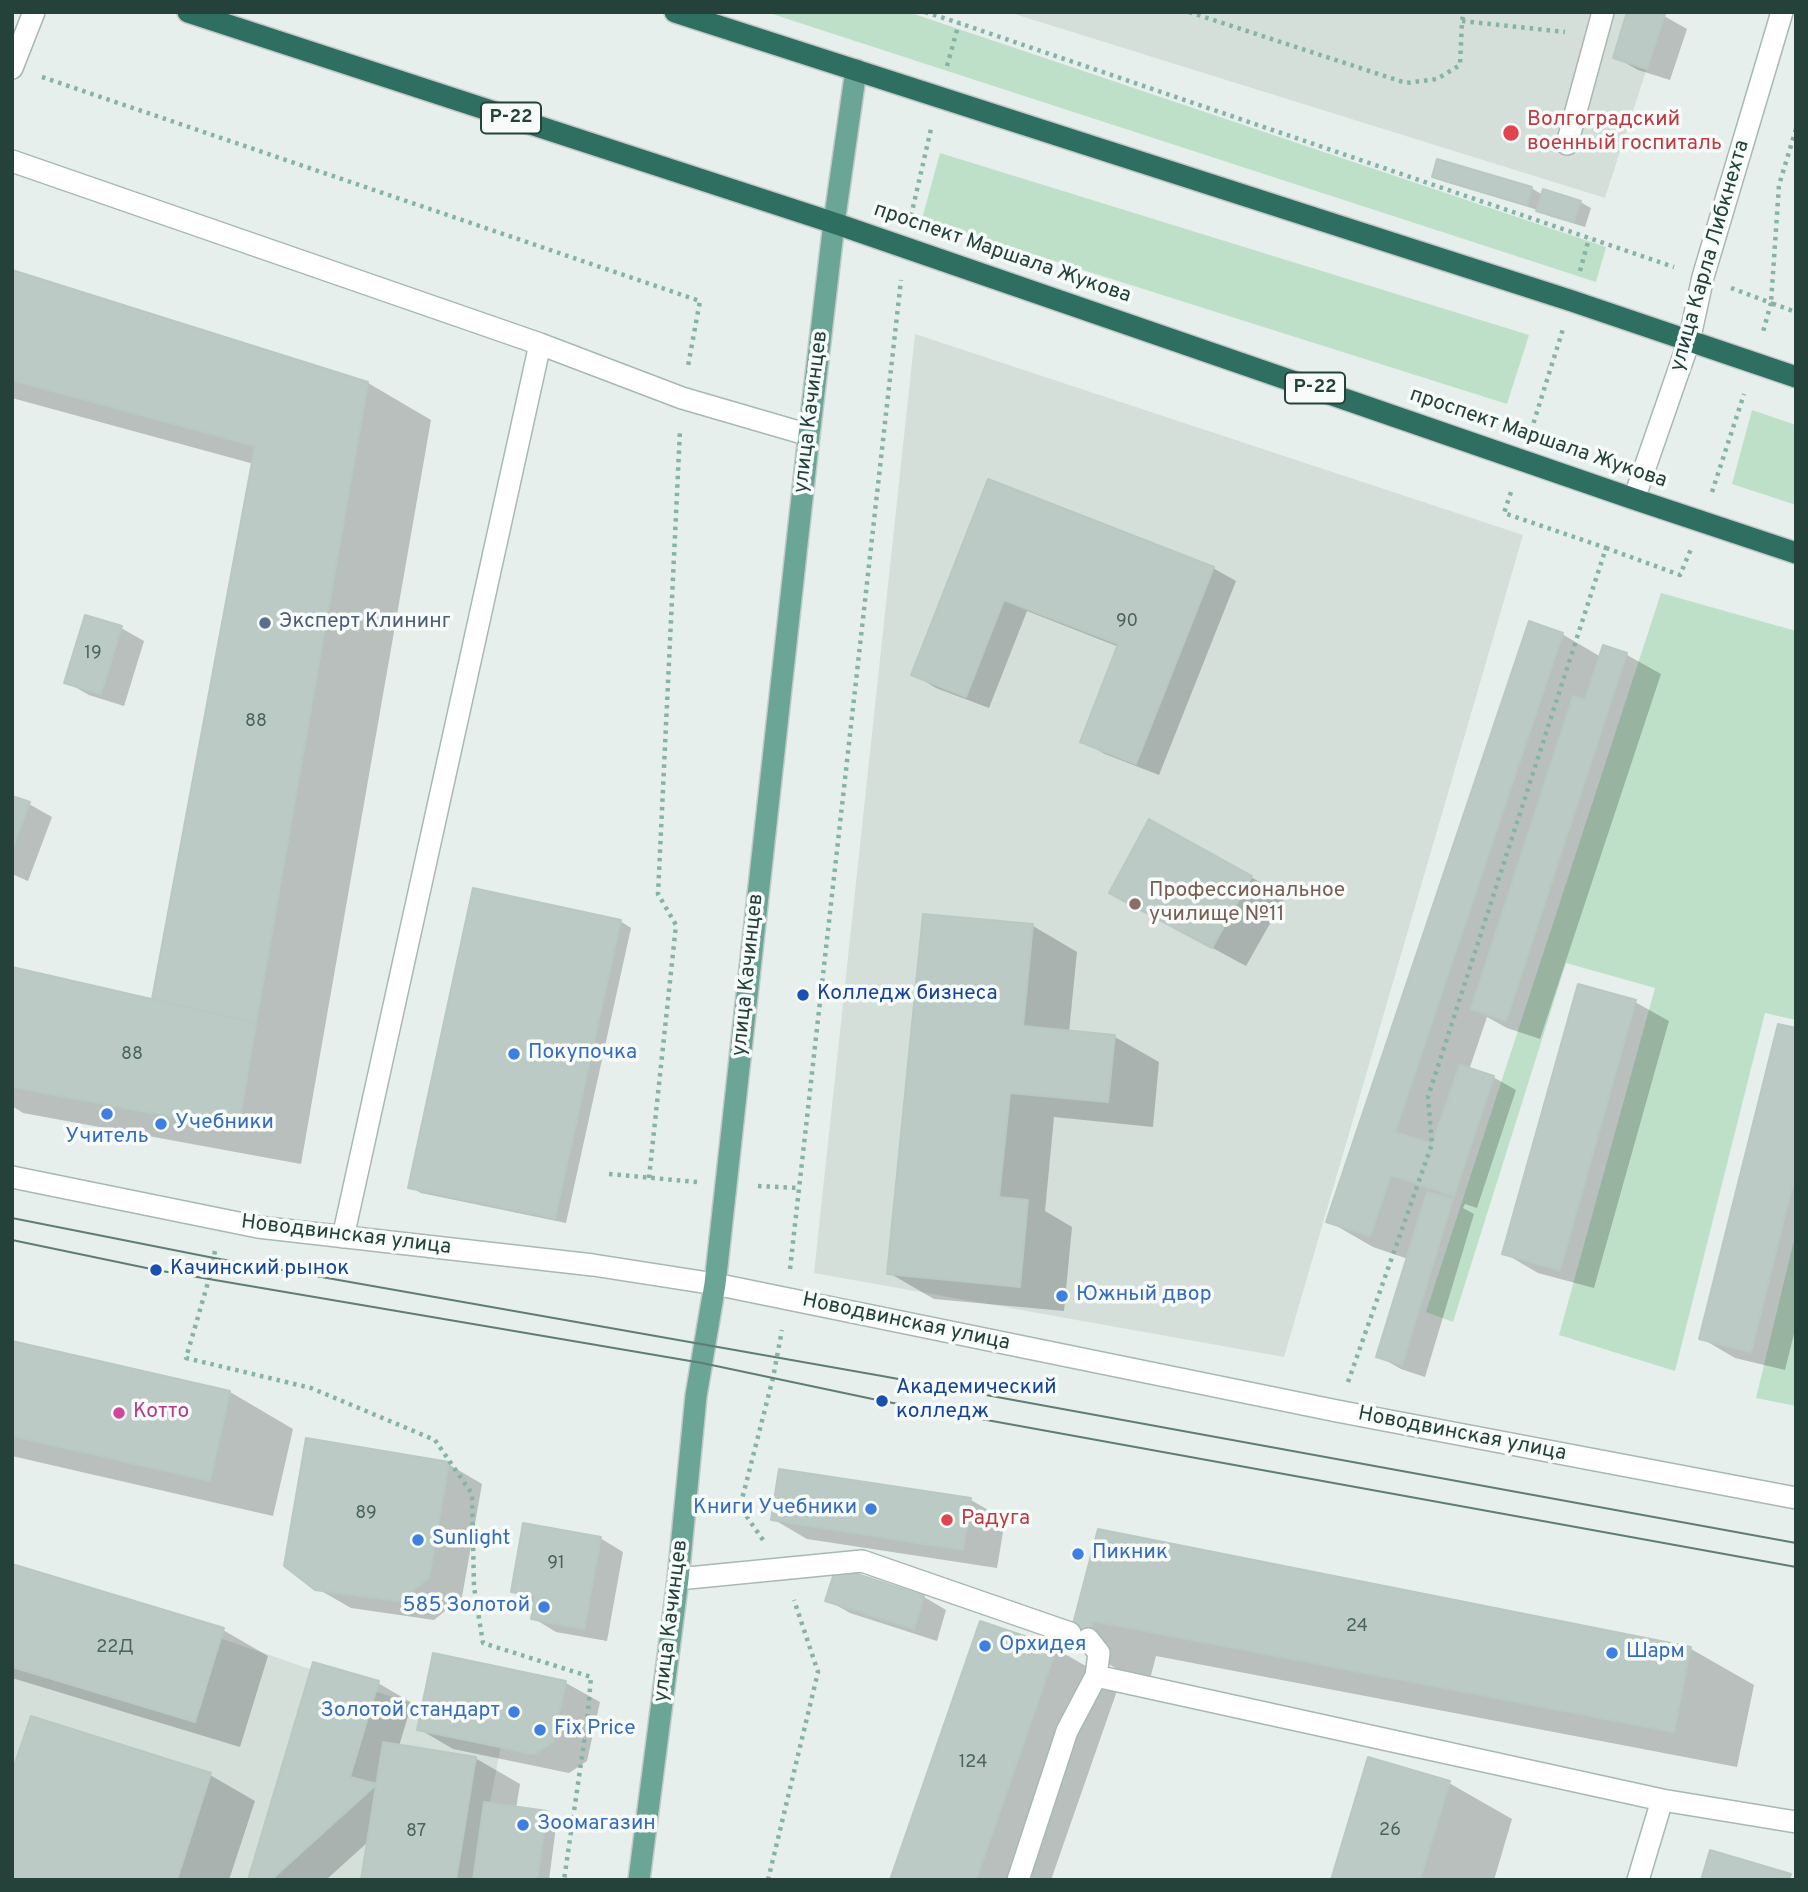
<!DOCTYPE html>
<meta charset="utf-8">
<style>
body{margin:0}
#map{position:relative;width:1808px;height:1892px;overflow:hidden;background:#e6efeb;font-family:Overpass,sans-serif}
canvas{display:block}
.frame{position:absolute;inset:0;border:14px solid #24423a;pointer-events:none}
</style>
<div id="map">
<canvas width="1808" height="1892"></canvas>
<div class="frame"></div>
</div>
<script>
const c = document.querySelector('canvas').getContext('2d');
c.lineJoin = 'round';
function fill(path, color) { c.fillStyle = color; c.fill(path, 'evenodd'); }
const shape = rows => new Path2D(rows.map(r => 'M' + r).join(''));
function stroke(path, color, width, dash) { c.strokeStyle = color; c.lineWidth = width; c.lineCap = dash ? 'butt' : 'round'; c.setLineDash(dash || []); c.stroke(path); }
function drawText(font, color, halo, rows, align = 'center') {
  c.font = font + ' Overpass,sans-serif'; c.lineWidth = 7; c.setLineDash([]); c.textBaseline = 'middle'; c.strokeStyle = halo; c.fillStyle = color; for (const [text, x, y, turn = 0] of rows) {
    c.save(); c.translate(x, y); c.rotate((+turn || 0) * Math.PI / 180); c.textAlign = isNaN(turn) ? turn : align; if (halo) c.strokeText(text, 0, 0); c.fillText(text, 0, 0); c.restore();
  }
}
const built = shape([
 [1008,12,1665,12,1605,198],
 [915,334,1523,535,1284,1357,814,1273],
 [12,1567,503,1735,475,1880,12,1880]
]);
const green = shape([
 [766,12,908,12,1606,247,1596,282],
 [940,153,1529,335,1507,404,922,219],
 [1752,410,1796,425,1796,505,1732,484],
 [1661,593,1796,631,1796,1020,1765,1013,1675,1371,1559,1335,1655,988,1566,963,1453,1322,1426,1312],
 [1796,1232,1796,1406,1756,1398]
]);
const shadow = shape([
 [1664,16,1687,29,1670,80,1638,70,1615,57],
 [1434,176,1531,188,1543,195,1580,202,1591,208,1585,227,1549,216,1538,210,1445,182],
 [12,272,368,383,431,420,301,1164,23,1113,12,1106,12,969,154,1001,254,464,12,398],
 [989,481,1213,568,1236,581,1159,775,1105,754,1082,741,1119,647,1027,611,989,708,936,688,913,674],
 [121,628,144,641,124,706,89,695,66,682],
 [1562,634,1601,657,1604,647,1627,655,1661,674,1540,1039,1507,1028,1487,1017,1469,1070,1493,1077,1516,1090,1477,1208,1465,1204,1463,1208,1474,1214,1425,1377,1401,1369,1378,1356,1408,1259,1373,1247,1328,1221],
 [12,797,29,804,52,817,28,881,12,874],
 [1251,877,1285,897,1246,966,1146,912],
 [620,921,631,928,566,1223,421,1193,410,1187],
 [1033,926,1077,952,1069,1032,1115,1037,1159,1062,1153,1127,1054,1117,1045,1211,1072,1227,1064,1311,934,1299,889,1273],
 [1635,1002,1669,1021,1594,1288,1538,1273,1504,1253],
 [1796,1030,1796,1326,1785,1370,1735,1358,1701,1338],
 [12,1343,230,1392,293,1429,273,1516,12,1456],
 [448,1464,482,1484,462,1597,434,1620,351,1608,316,1588],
 [780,1471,971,1500,1005,1520,997,1568,807,1539,773,1519],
 [1099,1531,1691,1649,1754,1685,1737,1767,1156,1656,1149,1683,1133,1678,1070,1642],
 [600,1538,623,1552,607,1641,556,1632,533,1618,536,1604,513,1591],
 [12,1566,223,1630,268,1656,240,1747,12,1678],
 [837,1570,924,1597,946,1610,937,1641,850,1613,827,1600],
 [1056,1649,1119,1685,1051,1880,892,1880],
 [435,1655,566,1683,600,1702,587,1761,569,1773,453,1749,419,1729],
 [378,1683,412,1703,399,1746,475,1758,520,1784,516,1809,546,1813,557,1819,549,1880,363,1880,369,1841,326,1880,250,1880],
 [210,1775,255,1801,229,1880,12,1880],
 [1449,1783,1512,1819,1494,1880,1333,1880]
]);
const building = shape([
 [1627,12,1659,12,1665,14,1647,69,1613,58,1627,12],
 [1437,159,1532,187,1527,205,1432,177,1437,159],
 [1543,189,1581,201,1574,222,1536,211,1543,189],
 [12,270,368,382,256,1023,152,999,255,446,12,380,12,270],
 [988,479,1214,567,1136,764,1080,742,1118,644,1004,600,966,697,911,675,988,479],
 [85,615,122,626,101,694,64,683,85,615],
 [1529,621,1563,633,1395,1132,1432,1144,1418,1184,1391,1175,1370,1236,1326,1222,1529,621],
 [1603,645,1627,653,1506,1021,1471,1009,1573,696,1585,700,1603,645],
 [12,796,30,802,12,850,12,796],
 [1149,819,1252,876,1212,948,1109,893,1149,819],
 [473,888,621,920,555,1218,408,1188,473,888],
 [923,914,1033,924,1023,1026,1115,1035,1108,1102,1010,1093,999,1197,1028,1200,1020,1287,887,1274,923,914],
 [12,967,256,1023,238,1129,12,1087,12,967],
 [1578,984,1636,1000,1560,1270,1502,1254,1578,984],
 [1778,1024,1796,1028,1796,1171,1751,1352,1699,1339,1778,1024],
 [1460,1065,1494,1076,1454,1196,1418,1184,1460,1065],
 [1427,1192,1453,1199,1402,1365,1376,1357,1427,1192],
 [12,1341,230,1391,210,1481,12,1436,12,1341],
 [306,1438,449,1462,429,1578,399,1601,315,1590,284,1566,306,1438],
 [779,1469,971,1498,963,1550,771,1520,779,1469],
 [523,1523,601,1537,584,1629,531,1619,535,1596,511,1592,523,1523],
 [1098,1529,1691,1647,1674,1732,1093,1621,1086,1649,1068,1643,1098,1529],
 [12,1564,224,1628,195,1722,12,1667,12,1564],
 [836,1567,924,1596,914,1629,825,1601,836,1567],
 [980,1621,1057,1647,976,1880,890,1880,980,1621],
 [433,1653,566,1681,553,1742,534,1754,417,1730,433,1653],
 [313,1662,379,1681,350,1777,377,1784,271,1880,248,1880,313,1662],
 [31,1716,211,1773,177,1880,12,1880,12,1772,31,1716],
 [383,1742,476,1757,456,1880,361,1880,383,1742],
 [1368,1757,1450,1781,1420,1880,1331,1880,1368,1757],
 [484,1802,547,1811,537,1880,473,1880,484,1802],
 [1710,1850,1791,1874,1789,1880,1701,1880,1710,1850]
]);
const path = shape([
 [925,12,959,23],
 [1189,12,1406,83,1437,79,1460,65,1462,21,1464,12],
 [1462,21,1565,32],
 [947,66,959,23,1674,267],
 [42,77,700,301,688,366],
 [1796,129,1779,185,1771,303,1796,312],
 [911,216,931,129],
 [1580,271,1589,238],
 [1731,288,1771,303,1763,332],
 [1531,431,1563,329],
 [1712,492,1744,394],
 [1606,548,1680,575,1691,549],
 [609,1174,697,1182],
 [649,1178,676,925,658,894,680,430],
 [758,1186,799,1188],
 [215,1251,209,1279,186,1358,311,1388,435,1440,472,1494,474,1587,483,1643,591,1677,587,1722,564,1880],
 [790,1269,901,280],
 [1348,1382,1432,1144,1428,1097,1606,548,1504,513,1512,489],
 [763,1540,740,1507,773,1378,782,1330],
 [768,1880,818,1672,794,1600]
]);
const minor = shape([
 [12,68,34,12],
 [1567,144,1603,12],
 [12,161,540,344,682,398,809,435],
 [1634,499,1689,341,1703,277,1782,12],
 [12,1177,258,1227,593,1265,715,1284,1337,1411,1796,1498],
 [343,1237,540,344],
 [678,1579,862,1561,1070,1633],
 [1096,1676,1662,1800,1638,1880],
 [1662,1800,1796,1822],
 [1018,1880,1067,1731,1096,1676,1099,1653,1088,1639]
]);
const major = shape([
 [639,1880,678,1579,696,1396,715,1284,809,435,834,223,856,70]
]);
const highway = shape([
 [188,12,834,223,1634,499,1796,553],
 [675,12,1572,301,1796,377]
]);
const tram = shape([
 [12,1218,214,1258,882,1376,1796,1543],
 [12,1240,156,1270,702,1363,882,1401,1796,1567]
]);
const markers = [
 [1511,133,9,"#e0444e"],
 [265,623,7,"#5c6f8a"],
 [1135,904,7,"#8d6e63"],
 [803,995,7,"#1a4fb4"],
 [514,1054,7,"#3f7fe0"],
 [107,1114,7,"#3f7fe0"],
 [161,1124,7,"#3f7fe0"],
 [156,1270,7,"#1a4fb4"],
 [1062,1296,7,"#3f7fe0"],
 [882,1401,7,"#1a4fb4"],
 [119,1413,7,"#d1479c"],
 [871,1509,7,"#3f7fe0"],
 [947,1520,7,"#e0444e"],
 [418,1540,7,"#3f7fe0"],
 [1078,1554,7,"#3f7fe0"],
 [544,1607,7,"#3f7fe0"],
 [985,1646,7,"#3f7fe0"],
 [1612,1653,7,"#3f7fe0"],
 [514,1712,7,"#3f7fe0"],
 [540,1730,7,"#3f7fe0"],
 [523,1825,7,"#3f7fe0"]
];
const numberNames = [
 ["90",1127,622],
 ["19",93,654],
 ["88",256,722],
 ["88",132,1055],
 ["89",366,1514],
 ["91",556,1564],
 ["24",1357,1627],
 ["22Д",115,1648],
 ["124",973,1763],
 ["26",1390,1831],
 ["87",416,1832]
];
const shields = [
 [511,118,60],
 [1315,388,60]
];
const shieldNames = [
 ["Р-22",511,118],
 ["Р-22",1315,388]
];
const healthNames = [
 ["Волгоградский",1527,121],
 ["военный госпиталь",1527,145],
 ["Радуга",961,1520]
];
const streetNames = [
 ["проспект Маршала Жукова",1002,254,19],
 ["улица Карла Либкнехта",1711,256,-74],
 ["улица Качинцев",812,412,-83],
 ["проспект Маршала Жукова",1538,439,19],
 ["улица Качинцев",749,975,-84],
 ["Новодвинская улица",346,1236,7],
 ["Новодвинская улица",906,1323,12],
 ["Новодвинская улица",1462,1435,11],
 ["улица Качинцев",672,1621,-83]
];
const serviceNames = [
 ["Эксперт Клининг",279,623]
];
const educationNames = [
 ["Профессиональное",1149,892],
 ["училище №11",1149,916]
];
const transitNames = [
 ["Колледж бизнеса",817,995],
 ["Качинский рынок",170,1270],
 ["Академический",896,1389],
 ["колледж",896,1413]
];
const shopNames = [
 ["Покупочка",528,1054],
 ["Учебники",175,1124],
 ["Учитель",107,1138,"center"],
 ["Южный двор",1076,1296],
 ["Книги Учебники",857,1509,"right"],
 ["Sunlight",432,1540],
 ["Пикник",1092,1554],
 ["585 Золотой",530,1607,"right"],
 ["Орхидея",999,1646],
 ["Шарм",1626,1653],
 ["Золотой стандарт",500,1712,"right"],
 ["Fix Price",554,1730],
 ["Зоомагазин",537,1825]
];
const hotelNames = [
 ["Котто",133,1413]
];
fill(built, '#d4dfda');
fill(green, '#bfe0c8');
fill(shadow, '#0003');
fill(building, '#bbcac4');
stroke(building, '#b8c9c2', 2);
stroke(minor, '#a8b8b2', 24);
stroke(major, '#c2cac8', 24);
stroke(highway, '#c2cac8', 24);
stroke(path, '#86b3a5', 4.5, [3.5, 5]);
stroke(minor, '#fff', 21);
stroke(major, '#6aa596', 21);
stroke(highway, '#2f6f62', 21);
stroke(tram, '#5f7d75', 2);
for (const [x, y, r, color] of markers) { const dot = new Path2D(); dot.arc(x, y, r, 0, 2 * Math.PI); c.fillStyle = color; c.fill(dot); stroke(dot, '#f7fbf9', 2.5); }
drawText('18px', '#4a645c', null, numberNames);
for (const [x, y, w] of shields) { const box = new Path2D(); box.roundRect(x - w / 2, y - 15.5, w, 31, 5); c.fillStyle = '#f7fbf9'; c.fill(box); stroke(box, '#24423a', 2); }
drawText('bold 19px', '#24423a', null, shieldNames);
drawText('21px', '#be3a42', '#f7fbf9', healthNames, 'left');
drawText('21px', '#24423a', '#f7fbf9', streetNames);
drawText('21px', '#4e5e75', '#f7fbf9', serviceNames, 'left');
drawText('21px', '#785e54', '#f7fbf9', educationNames, 'left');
drawText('21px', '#164399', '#f7fbf9', transitNames, 'left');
drawText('21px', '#366cbe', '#f7fbf9', shopNames, 'left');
drawText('21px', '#b23c85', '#f7fbf9', hotelNames, 'left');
</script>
